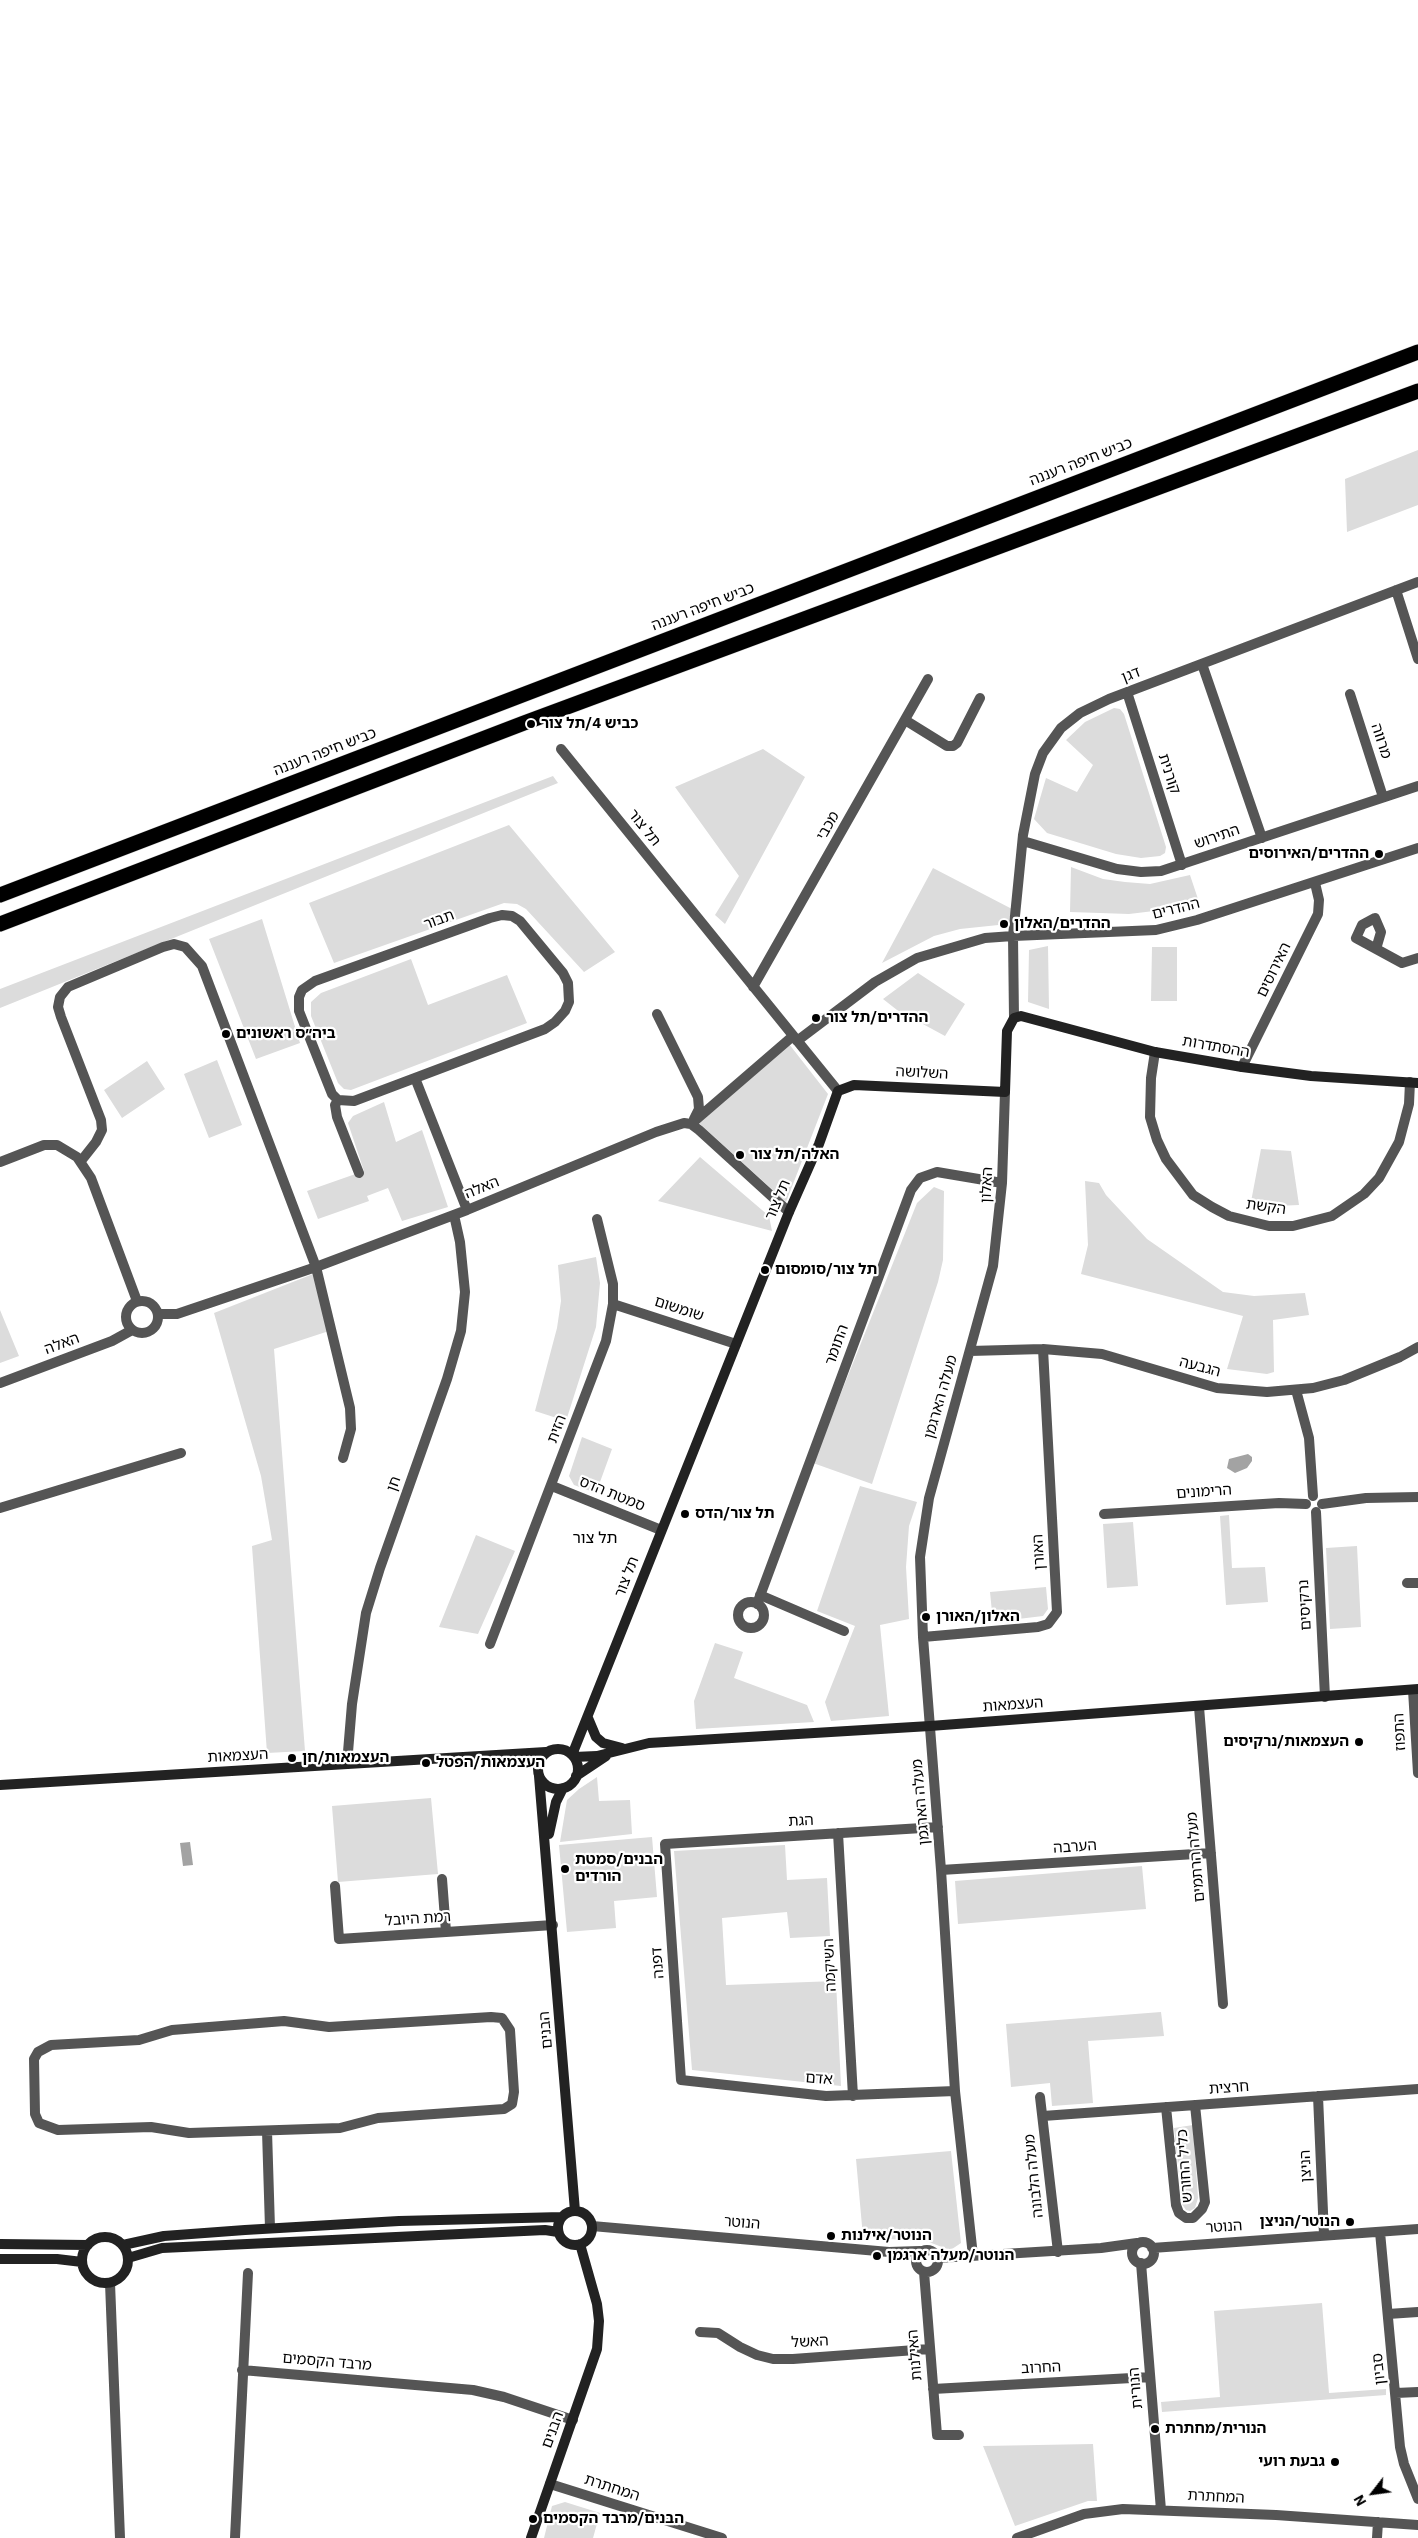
<!DOCTYPE html>
<meta charset="utf-8">
<style>
body{margin:0}
#map{position:relative;width:1418px;height:2538px;overflow:hidden;background:#fff;font-family:"IBM Plex Sans",sans-serif}
canvas{display:block}
.north{position:absolute;left:1348px;top:2468px;width:50px;height:50px;-webkit-text-stroke:4px #fff;paint-order:stroke;rotate:240deg;font-size:14px;font-weight:700;line-height:20px;text-align:center;color:#000}
.north::after{content:'';display:block;margin:auto;width:18px;height:22px;background:#000;clip-path:polygon(50% 0,100% 100%,50% 72%,0 100%)}
</style>
<div id="map">
<canvas width="1418" height="2538"></canvas>
<div class="north">N</div>
</div>
<script>
const c = document.querySelector('canvas').getContext('2d');
c.lineJoin = 'round';
function fill(path, color) { c.fillStyle = color; c.fill(path, 'evenodd'); }
const shape = rows => new Path2D(rows.map(r => 'M' + r).join(''));
function stroke(path, color, width, dash) { c.strokeStyle = color; c.lineWidth = width; c.lineCap = dash ? 'butt' : 'round'; c.setLineDash(dash || []); c.stroke(path); }
function drawText(font, color, halo, rows, align = 'center') {
  c.font = font + ' "IBM Plex Sans","Noto Sans Hebrew",sans-serif'; c.lineWidth = 4.5; c.setLineDash([]); c.textBaseline = 'middle'; c.strokeStyle = halo; c.fillStyle = color; for (const [text, x, y, turn = 0] of rows) {
    c.save(); c.translate(x, y); c.rotate((+turn || 0) * Math.PI / 180); c.textAlign = isNaN(turn) ? turn : align; if (halo) c.strokeText(text, 0, 0); c.fillText(text, 0, 0); c.restore();
  }
}
const green = shape([
 [1418,450,1418,505,1347,532,1345,479],
 [1114,708,1120,709,1124,714,1166,847,1165,853,1160,856,1141,858,1116,854,1047,833,1034,819,1046,778,1077,792,1093,765,1066,740,1085,722],
 [763,749,805,777,725,924,715,915,739,876,675,787],
 [553,776,558,783,0,1008,0,989],
 [509,825,615,952,584,972,526,909,517,904,504,903,334,963,309,903],
 [1071,867,1103,879,1125,882,1150,884,1190,875,1198,899,1154,911,1129,914,1070,912],
 [933,868,1012,909,1008,924,960,929,934,936,882,963],
 [262,919,300,1043,256,1059,209,939],
 [1048,946,1049,1009,1028,1002,1029,950],
 [1152,947,1177,947,1177,1001,1151,1001],
 [411,959,428,1005,507,975,527,1023,351,1090,344,1089,338,1083,311,1016,311,1002,321,993],
 [918,973,965,1004,945,1036,897,1010,883,999],
 [789,1044,828,1094,786,1202,699,1123],
 [217,1060,242,1125,209,1138,184,1074],
 [147,1061,165,1089,122,1118,104,1090],
 [384,1102,396,1142,422,1130,448,1207,402,1221,388,1188,367,1196,369,1201,318,1219,307,1191,364,1171,348,1123,353,1116],
 [1261,1149,1291,1151,1299,1205,1250,1207],
 [700,1157,769,1216,772,1231,658,1201],
 [1085,1181,1099,1183,1106,1195,1147,1239,1223,1292,1254,1296,1305,1293,1309,1315,1273,1320,1274,1372,1267,1374,1227,1369,1243,1316,1081,1274,1088,1245],
 [934,1187,944,1191,943,1260,938,1282,872,1484,813,1463,917,1203],
 [596,1257,600,1283,596,1327,566,1421,535,1411,557,1328,561,1301,558,1265],
 [313,1274,329,1331,274,1349,305,1751,267,1753,252,1546,272,1540,261,1476,214,1313],
 [0,1310,19,1356,0,1363],
 [582,1437,612,1449,596,1493,574,1485,569,1476],
 [860,1486,917,1502,909,1526,906,1567,909,1619,880,1625,889,1716,831,1721,825,1702,855,1626,817,1611],
 [1229,1515,1232,1568,1265,1567,1268,1602,1226,1605,1220,1516],
 [1133,1522,1138,1586,1107,1588,1103,1524],
 [476,1535,515,1551,478,1634,439,1627],
 [1357,1546,1361,1627,1330,1629,1326,1548],
 [1046,1587,1048,1609,1043,1616,993,1622,990,1592],
 [715,1643,743,1652,734,1678,807,1705,814,1722,696,1729,694,1701],
 [597,1777,599,1801,630,1800,632,1834,560,1842,567,1800,579,1789],
 [431,1798,438,1874,338,1882,332,1806],
 [652,1837,657,1897,614,1901,616,1928,567,1932,559,1845],
 [785,1845,787,1880,827,1878,830,1936,790,1938,787,1912,722,1918,726,1985,836,1981,841,2086,692,2070,674,1851],
 [1142,1866,1146,1909,958,1924,955,1881],
 [1161,2012,1164,2036,1088,2041,1093,2103,1052,2106,1050,2083,1011,2087,1006,2024],
 [1193,2125,1198,2198,1195,2208,1190,2211,1186,2210,1182,2204,1174,2128],
 [951,2151,961,2243,952,2249,947,2249,929,2242,863,2237,856,2159],
 [1322,2303,1329,2393,1386,2389,1386,2395,1162,2412,1161,2402,1220,2397,1214,2311],
 [1093,2444,1097,2501,1088,2501,1015,2526,983,2446],
 [565,2502,600,2513,593,2538,544,2538,552,2506]
]);
const water = shape([
 [1248,1454,1252,1457,1252,1461,1247,1468,1235,1473,1227,1468,1229,1459],
 [190,1842,193,1865,183,1866,180,1843]
]);
const street = shape([
 [1396,590,1418,659],
 [1202,664,1262,838],
 [1127,692,1182,865],
 [1350,694,1383,797],
 [905,720,947,746,953,746,957,743,980,698],
 [561,749,838,1091],
 [1023,841,1117,869,1141,872,1161,871,1418,786],
 [502,915,512,916,520,921,563,973,568,983,569,1002,565,1011,555,1022,545,1029,354,1101,338,1100,332,1094,299,1011,299,997,302,990,315,981,490,918,502,915],
 [1376,949,1381,932,1375,918,1362,925,1356,938,1402,963,1418,958],
 [753,987,928,679],
 [657,1014,698,1097,699,1109,694,1119],
 [1014,1018,1013,936,1156,930,1197,920,1418,848],
 [797,1041,875,982,917,958,985,938,1013,936,1023,835,1035,774,1043,753,1061,728,1080,713,1109,699,1418,582],
 [1155,1052,1151,1078,1150,1117,1157,1140,1166,1159,1193,1195,1212,1207,1229,1216,1269,1226,1293,1226,1332,1216,1364,1194,1379,1178,1399,1142,1409,1104,1410,1082],
 [1242,1067,1318,914,1319,900,1315,883],
 [415,1078,467,1210],
 [338,1100,335,1105,337,1117,359,1173],
 [691,1124,793,1036],
 [81,1161,96,1142,102,1130,101,1120,61,1017,58,1007,60,997,68,987,163,947,174,944,185,947,202,966,316,1267,350,1408,351,1429,343,1458],
 [0,1162,44,1145,57,1145,77,1157,91,1178,137,1301],
 '126 1317a16 16 0 1 1 32 0a16 16 0 1 1-32 0Z',
 [613,1304,736,1344],
 [158,1314,177,1314,316,1267,467,1210,656,1132,684,1123,691,1124,699,1130,789,1212],
 [970,1351,1043,1349,1102,1354,1217,1388,1267,1392,1313,1388,1344,1380,1400,1357,1418,1347],
 [0,1383,112,1341,132,1330],
 [1296,1390,1309,1438,1313,1496],
 [552,1486,661,1530],
 [1322,1504,1366,1498,1418,1497],
 [0,1508,181,1453],
 [1316,1512,1325,1697],
 [1104,1514,1279,1503,1306,1504],
 [1407,1583,1418,1583],
 [760,1595,844,1631],
 '738 1615a13 13 0 1 1 26 0a13 13 0 1 1-26 0Z',
 [757,1604,911,1190,920,1178,937,1172,1002,1183],
 [923,1637,1038,1627,1048,1624,1057,1612,1043,1349],
 [490,1644,606,1341,613,1304,613,1284,597,1219],
 [1413,1690,1418,1773],
 [1199,1707,1223,2004],
 [347,1764,352,1704,366,1613,380,1568,447,1379,461,1331,465,1292,460,1242,454,1215],
 [938,1827,665,1844,681,2080,826,2096,955,2091],
 [838,1833,853,2096],
 [941,1870,1211,1853],
 [442,1879,446,1932],
 [335,1886,339,1939,553,1925],
 [491,2017,502,2018,510,2030,514,2092,512,2104,504,2109,378,2118,340,2128,189,2133,151,2127,58,2130,39,2123,35,2114,34,2059,38,2052,51,2045,139,2040,172,2030,284,2021,329,2027,491,2017],
 [1318,2096,1324,2235],
 [1040,2097,1058,2252],
 [1166,2107,1176,2205,1179,2213,1186,2218,1193,2218,1202,2209,1205,2202,1195,2105],
 [1043,2116,1418,2089],
 [267,2131,270,2228],
 [592,2226,889,2252,920,2251],
 [1380,2232,1400,2447,1404,2464,1418,2499],
 '1132 2253a11 11 0 1 1 22 0a11 11 0 1 1-22 0Z',
 [1152,2248,1418,2229],
 '916 2261a11 11 0 1 1 22 0a11 11 0 1 1-22 0Z',
 [973,2256,955,2091,941,1870,923,1637,920,1557,929,1498,993,1266,1002,1183,1005,1092],
 [938,2258,1101,2248,1137,2243],
 [1141,2263,1161,2510],
 [924,2272,937,2435,959,2435],
 [110,2283,120,2538],
 [1388,2314,1418,2312],
 [700,2332,718,2333,740,2347,757,2355,773,2359,793,2359,929,2349],
 [242,2370,473,2390,504,2397,573,2420],
 [933,2389,1150,2377],
 [1396,2393,1418,2392],
 [550,2484,722,2538],
 [235,2538,248,2273],
 [1017,2538,1084,2514,1123,2509,1276,2515,1418,2525],
 [1377,2538,1378,2522]
]);
const secondary = shape([
 [588,1718,596,1737,603,1743,622,1748],
 '538 1769a20 20 0 1 1 40 0a20 20 0 1 1-40 0Z',
 [572,1755,789,1212,819,1144,838,1091,854,1085,1005,1092,1007,1031,1014,1018,1021,1016,1155,1052,1242,1067,1311,1076,1418,1083],
 [574,1757,597,1756,649,1743,930,1726,1418,1689],
 [539,1776,575,2211],
 [576,1776,606,1756],
 [0,1785,546,1752],
 [549,1834,556,1802,563,1788],
 '558 2228a17 17 0 1 1 34 0a17 17 0 1 1-34 0Z',
 '82 2260a23 23 0 1 1 46 0a23 23 0 1 1-46 0Z',
 [0,2244,88,2245],
 [123,2245,164,2236,245,2230,399,2221,562,2217],
 [128,2258,162,2248,545,2230,558,2232],
 [0,2259,57,2259,82,2262],
 [531,2538,597,2349,599,2321,597,2304,580,2244]
]);
const highway = shape([
 [0,895,1418,352],
 [0,924,524,723,1418,391]
]);
const markers = [
 [531,724,5,"#000"],
 [1379,854,5,"#000"],
 [1004,924,5,"#000"],
 [816,1018,5,"#000"],
 [226,1034,5,"#000"],
 [740,1155,5,"#000"],
 [765,1270,5,"#000"],
 [685,1514,5,"#000"],
 [926,1617,5,"#000"],
 [1359,1742,5,"#000"],
 [292,1758,5,"#000"],
 [426,1763,5,"#000"],
 [565,1869,5,"#000"],
 [1350,2222,5,"#000"],
 [831,2236,5,"#000"],
 [877,2256,5,"#000"],
 [1155,2429,5,"#000"],
 [1335,2462,5,"#000"],
 [533,2519,5,"#000"]
];
const streetNames = [
 ["כביש חיפה רעננה",1081,462,-21],
 ["כביש חיפה רעננה",703,607,-21],
 ["דגן",1131,675,-21],
 ["מרווה",1381,741,72],
 ["כביש חיפה רעננה",325,752,-21],
 ["קורנית",1169,774,72],
 ["מכבי",828,826,-60],
 ["תל צור",644,828,51],
 ["התירוש",1217,837,-19],
 ["ההדרים",1176,909,-14],
 ["תבור",439,920,-20],
 ["האירוסים",1274,970,-64],
 ["ההסתדרות",1216,1047,10],
 ["השלושה",922,1073,3],
 ["האלון",987,1185,-87],
 ["האלה",482,1188,-22],
 ["תל צור",778,1200,-67],
 ["הקשת",1266,1207,8],
 ["שומשום",679,1309,18],
 ["האלה",62,1344,-20],
 ["התומר",837,1345,-70],
 ["הגבעה",1200,1367,15],
 ["מעלה הארגמן",941,1397,-74],
 ["הזית",557,1429,-69],
 ["חן",394,1484,-70],
 ["הרימונים",1204,1492,-4],
 ["סמטת הדס",612,1494,22],
 ["האורן",1039,1552,-93],
 ["תל צור",627,1577,-69],
 ["נרקיסים",1305,1605,-93],
 ["העצמאות",1013,1705,-4],
 ["התפוז",1400,1732,-93],
 ["העצמאות",238,1756,-3],
 ["מעלה הארגמן",921,1802,-95],
 ["הגת",801,1821,-3],
 ["הערבה",1075,1847,-4],
 ["מעלה הרתמים",1196,1857,-95],
 ["רמת היובל",418,1919,-4],
 ["דפנה",658,1963,-94],
 ["השיקמה",830,1965,-93],
 ["הבנים",546,2030,-95],
 ["אדם",819,2079,4],
 ["חרצית",1229,2088,-4],
 ["כליל החורש",1185,2166,-94],
 ["הניצן",1306,2166,-92],
 ["מעלה הלבונה",1034,2176,-96],
 ["הנוטר",742,2223,5],
 ["הנוטר",1224,2227,-4],
 ["האשל",810,2342,-3],
 ["האילנות",915,2355,-95],
 ["מרבד הקסמים",327,2362,5],
 ["החרוב",1041,2368,-3],
 ["סביון",1379,2369,-96],
 ["הנורית",1136,2388,-95],
 ["הבנים",553,2430,-70],
 ["המחתרת",612,2488,18],
 ["המחתרת",1216,2497,3]
];
const poiNames = [
 ["כביש 4/תל צור",541,724],
 ["ההדרים/האירוסים",1369,854,"right"],
 ["ההדרים/האלון",1014,924],
 ["ההדרים/תל צור",826,1018],
 ["ביה״ס ראשונים",236,1034],
 ["האלה/תל צור",750,1155],
 ["תל צור/סומסום",775,1270],
 ["תל צור/הדס",695,1514],
 ["האלון/האורן",936,1617],
 ["העצמאות/נרקיסים",1349,1742,"right"],
 ["העצמאות/חן",302,1758],
 ["העצמאות/הפטל",436,1763],
 ["הבנים/סמטת",575,1860],
 ["הורדים",575,1877],
 ["הנוטר/הניצן",1340,2222,"right"],
 ["הנוטר/אילנות",841,2236],
 ["הנוטר/מעלה ארגמן",887,2256],
 ["הנורית/מחתרת",1165,2429],
 ["גבעת רועי",1325,2462,"right"],
 ["הבנים/מרבד הקסמים",543,2519]
];
const neighbourhoodNames = [
 ["תל צור",595,1538]
];
fill(green, '#dcdcdc');
fill(water, '#a3a3a3');
stroke(highway, '#dbdbdb', 16);
stroke(street, '#555', 10);
stroke(secondary, '#222', 10);
stroke(highway, '#000', 15);
for (const [x, y, r, color] of markers) { const dot = new Path2D(); dot.arc(x, y, r, 0, 2 * Math.PI); c.fillStyle = color; c.fill(dot); stroke(dot, '#fff', 2); }
drawText('15px', '#000', '#fff', streetNames);
drawText('bold 15px', '#000', '#fff', poiNames, 'left');
drawText('16px', '#000', '#fff', neighbourhoodNames);
</script>
